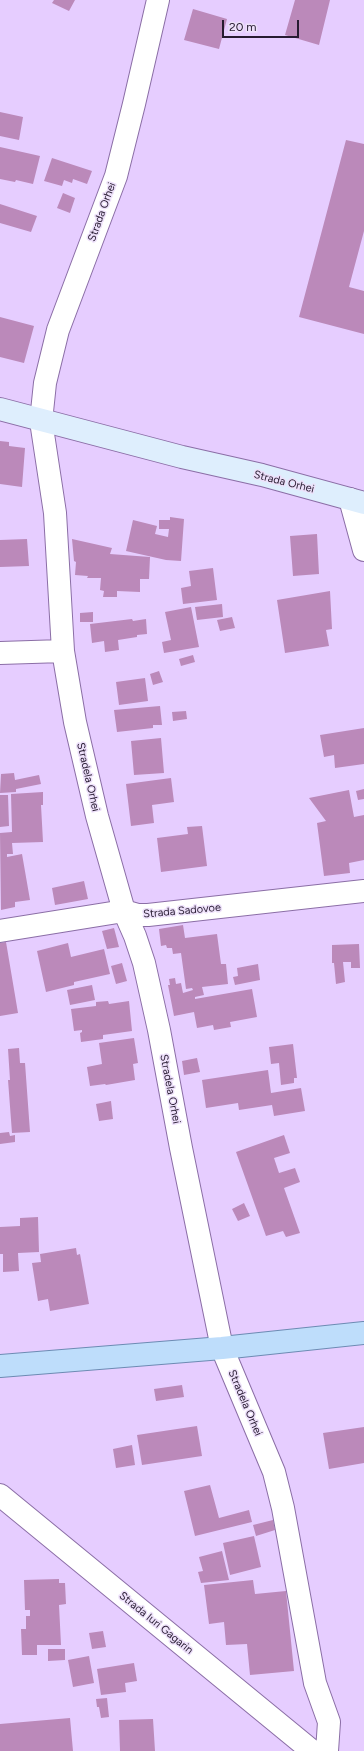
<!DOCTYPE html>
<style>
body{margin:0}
#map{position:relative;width:364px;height:1751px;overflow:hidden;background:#e6cdff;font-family:Figtree,sans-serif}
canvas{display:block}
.scale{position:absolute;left:222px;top:20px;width:77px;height:18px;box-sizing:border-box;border:2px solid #271b31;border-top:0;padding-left:5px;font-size:12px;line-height:14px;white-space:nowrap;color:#271b31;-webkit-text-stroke:3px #ede0fa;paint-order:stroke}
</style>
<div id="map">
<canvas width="364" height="1751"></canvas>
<div class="scale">20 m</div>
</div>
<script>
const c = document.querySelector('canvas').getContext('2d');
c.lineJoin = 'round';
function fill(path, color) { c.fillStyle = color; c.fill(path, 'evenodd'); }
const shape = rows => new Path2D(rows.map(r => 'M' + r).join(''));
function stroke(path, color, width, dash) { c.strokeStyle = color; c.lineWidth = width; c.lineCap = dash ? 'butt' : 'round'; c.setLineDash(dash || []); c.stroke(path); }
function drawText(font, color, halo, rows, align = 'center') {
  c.font = font + ' Figtree,sans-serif'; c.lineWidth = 3; c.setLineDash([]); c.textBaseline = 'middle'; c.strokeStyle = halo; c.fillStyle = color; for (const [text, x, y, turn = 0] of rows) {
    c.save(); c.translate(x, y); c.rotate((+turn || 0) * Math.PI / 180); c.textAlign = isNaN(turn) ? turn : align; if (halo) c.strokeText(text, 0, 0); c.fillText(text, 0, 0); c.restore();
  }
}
const building = shape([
 [54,0,75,0,69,11,52,3],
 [295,0,330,0,319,45,285,35],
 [193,9,227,19,219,49,184,40],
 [0,112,23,117,19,140,0,136],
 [346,140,364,144,364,231,349,287,364,291,364,334,299,317],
 [0,147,40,156,33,184,16,180,15,182,0,179],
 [52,158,92,171,87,184,73,179,72,183,64,180,62,186,44,181],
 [63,193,75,198,70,213,57,208],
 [0,204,37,216,31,232,0,223],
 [0,317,34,326,24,363,0,357],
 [0,441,9,442,9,446,25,448,22,487,0,484],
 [170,517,184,519,181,561,166,560,126,551,133,520,157,526,155,534,168,537,169,529,159,529,159,520,170,520],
 [317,534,319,574,293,576,290,536],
 [27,539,29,566,0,567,0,540],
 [72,539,112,548,110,554,150,557,149,579,140,579,140,592,117,591,117,597,103,597,104,591,100,590,101,578,87,578,88,576,75,575,76,562,74,561],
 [213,568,217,600,183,604,181,588,191,586,189,571],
 [330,591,332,629,326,630,329,646,285,653,277,600],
 [222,604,223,617,197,620,195,607],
 [191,607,199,647,164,653,162,642,171,640,165,612],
 [93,612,93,622,80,622,80,613],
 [232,617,235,628,220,631,217,620],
 [132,619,133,621,146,619,147,634,137,635,137,637,118,640,119,650,105,652,104,641,92,643,90,624],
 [193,655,195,662,181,666,179,659],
 [159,671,163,682,153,685,150,674],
 [145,678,148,701,119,705,116,682],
 [160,706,162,725,153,725,153,728,117,732,114,710],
 [186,711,187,719,173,721,172,712],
 [364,728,364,764,335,768,334,755,324,757,320,735],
 [161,738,164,773,134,775,131,741],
 [14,773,15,780,39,775,41,784,16,789,16,792,0,793,1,774],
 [171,778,174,802,152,805,154,823,131,826,126,784],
 [364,789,364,799,358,800,356,791],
 [349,790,354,817,364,815,364,860,349,863,350,873,324,876,317,823,326,821,309,798],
 [43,792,43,805,41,805,43,842,12,843,13,854,7,854,7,857,22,854,30,900,15,902,15,907,1,910,0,833,12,832,11,794],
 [0,795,8,795,9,826,0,827],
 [202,826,207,866,161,872,157,838,188,834,187,827],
 [84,881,88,899,55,905,52,888],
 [183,925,185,938,217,934,221,964,226,964,228,984,202,987,204,995,195,997,195,999,252,989,257,1017,230,1022,231,1027,214,1030,213,1025,197,1028,194,1012,174,1016,168,985,170,985,169,979,175,978,176,984,181,983,183,993,193,990,192,988,186,989,181,953,173,954,172,948,167,948,166,945,161,946,159,929],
 [114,928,119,947,107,949,102,931],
 [6,942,18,1013,0,1016,0,943],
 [68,943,71,957,104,949,110,974,74,982,74,985,46,992,37,951],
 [359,944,360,968,351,968,351,962,343,962,345,982,336,984,334,963,332,963,332,945],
 [122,963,127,981,116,984,111,966],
 [258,964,260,980,235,985,233,977,238,976,237,968],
 [92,985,95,1000,70,1005,67,990],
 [108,1001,109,1004,129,1001,132,1031,103,1035,103,1039,81,1042,80,1033,82,1032,82,1030,74,1031,71,1009,96,1006,96,1002],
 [134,1038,138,1063,133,1064,135,1080,106,1085,105,1084,90,1086,87,1067,102,1064,99,1043],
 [293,1044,297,1078,294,1078,294,1083,281,1085,279,1063,271,1064,269,1047],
 [19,1048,20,1063,25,1063,30,1132,12,1133,8,1080,10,1080,8,1049],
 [197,1058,200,1072,184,1075,182,1061],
 [268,1070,271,1093,301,1088,305,1111,274,1116,272,1105,239,1110,238,1103,206,1108,202,1080],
 [111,1101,113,1119,99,1121,96,1104],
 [9,1132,10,1136,15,1135,15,1142,0,1144,0,1133],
 [284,1135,290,1153,274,1158,279,1173,295,1168,300,1182,284,1188,300,1233,286,1237,283,1231,266,1236,236,1152],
 [244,1203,250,1216,238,1221,232,1209],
 [38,1217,39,1252,18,1253,19,1271,3,1272,3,1254,0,1254,0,1227,20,1226,20,1218],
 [76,1248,77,1255,80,1254,89,1304,50,1311,48,1299,38,1301,32,1263,41,1262,40,1254],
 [182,1385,184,1397,156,1401,154,1389],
 [197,1426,202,1456,142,1465,137,1435],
 [364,1427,364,1463,329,1469,323,1433],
 [132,1445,135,1465,116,1468,113,1449],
 [210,1485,219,1518,249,1510,252,1522,195,1536,184,1491],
 [273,1520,275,1530,256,1536,253,1525],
 [254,1536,261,1567,230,1575,223,1543],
 [222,1551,229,1580,201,1583,198,1572,203,1571,199,1557],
 [59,1579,59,1583,65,1583,66,1604,59,1605,61,1645,37,1645,37,1655,22,1655,21,1629,26,1629,26,1616,30,1616,30,1610,25,1610,24,1580],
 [253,1580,255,1594,286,1591,294,1671,250,1675,247,1644,226,1645,224,1622,209,1624,204,1585],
 [103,1631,106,1647,92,1649,89,1633],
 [48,1649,65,1649,65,1660,48,1661],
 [89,1656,94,1683,73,1687,68,1660],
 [134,1663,137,1681,125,1683,126,1692,101,1695,97,1669],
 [107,1698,109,1717,101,1718,99,1707,97,1707,96,1699],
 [70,1718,73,1751,0,1751,0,1724],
 [153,1719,155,1751,120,1751,119,1720]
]);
const street = shape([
 [158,0,134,104,116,176,58,330,45,383,41,421,55,513,63,651,75,722,97,816,124,911,135,936,144,963,159,1030,181,1148,222,1348,274,1472,283,1508,315,1683,329,1722,327,1751],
 [350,499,364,550],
 [0,653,63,651],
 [0,931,124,911,138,915,148,915,364,891],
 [0,1495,312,1751]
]);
const secondary = shape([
 [0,409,182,457,262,475,364,503]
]);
const primary = shape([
 [0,1366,222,1348,364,1333]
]);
const streetNames = [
 ["Strada Orhei",102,212,-70],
 ["Strada Orhei",284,482,14],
 ["Stradela Orhei",88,777,77],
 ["Strada Sadovoe",182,911,-5],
 ["Stradela Orhei",170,1089,79],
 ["Stradela Orhei",245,1403,67],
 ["Strada Iuri Gagarin",156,1623,39]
];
fill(building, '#bb89ba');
stroke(street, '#8b6ea6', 24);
stroke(secondary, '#8b6ea6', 24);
stroke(primary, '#6d8bb3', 24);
stroke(street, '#fff', 22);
stroke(secondary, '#deeefd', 22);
stroke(primary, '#beddfb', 22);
drawText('11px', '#271b31', '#ede0fa', streetNames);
</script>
